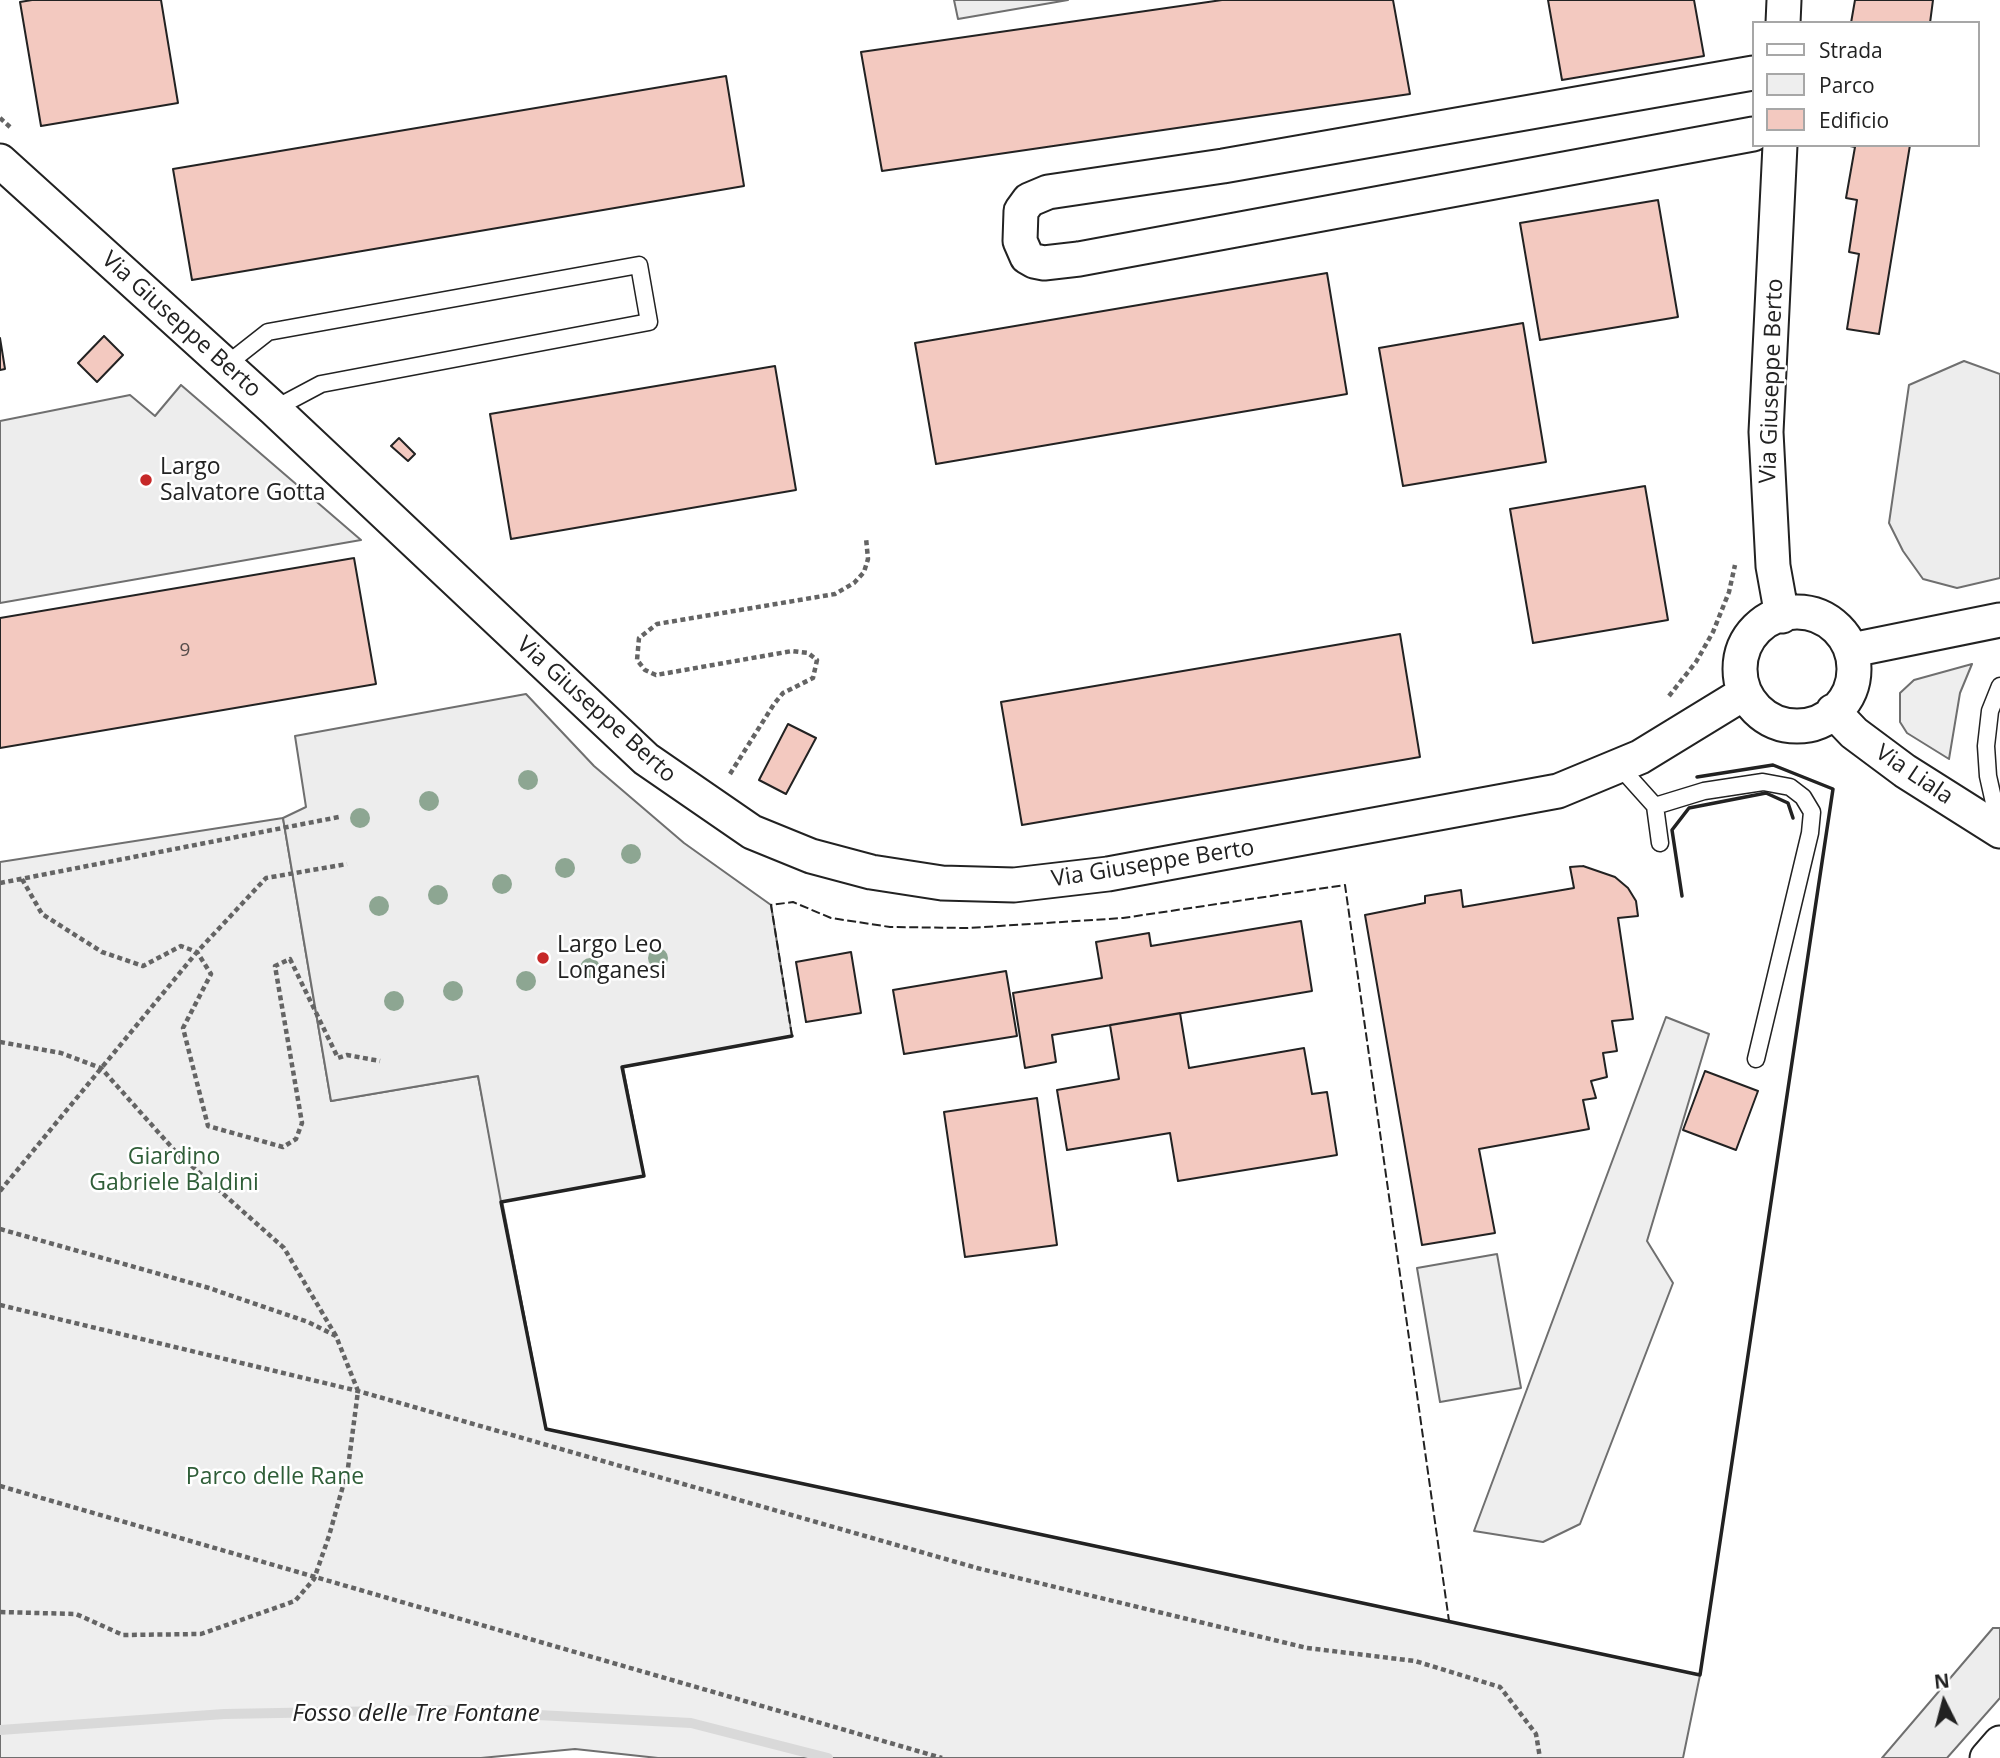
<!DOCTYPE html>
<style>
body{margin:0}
#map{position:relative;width:2000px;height:1758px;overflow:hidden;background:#fff;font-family:"Open Sans",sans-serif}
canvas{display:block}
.legend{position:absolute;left:1752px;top:21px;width:228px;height:126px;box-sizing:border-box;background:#fff;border:2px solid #a7a7a7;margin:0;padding:9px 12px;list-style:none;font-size:21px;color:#222}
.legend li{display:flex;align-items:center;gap:14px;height:35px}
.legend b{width:35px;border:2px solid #a7a7a7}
.north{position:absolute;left:1909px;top:1667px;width:70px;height:70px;-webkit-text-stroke:5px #fff;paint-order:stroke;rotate:354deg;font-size:19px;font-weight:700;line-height:28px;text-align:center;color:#222}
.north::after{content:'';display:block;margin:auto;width:24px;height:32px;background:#222;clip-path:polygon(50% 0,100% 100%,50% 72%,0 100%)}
</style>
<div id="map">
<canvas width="2000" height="1758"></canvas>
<ul class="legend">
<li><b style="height:9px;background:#fff"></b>Strada</li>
<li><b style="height:19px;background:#eee"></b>Parco</li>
<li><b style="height:19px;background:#f3c9c0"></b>Edificio</li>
</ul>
<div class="north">N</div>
</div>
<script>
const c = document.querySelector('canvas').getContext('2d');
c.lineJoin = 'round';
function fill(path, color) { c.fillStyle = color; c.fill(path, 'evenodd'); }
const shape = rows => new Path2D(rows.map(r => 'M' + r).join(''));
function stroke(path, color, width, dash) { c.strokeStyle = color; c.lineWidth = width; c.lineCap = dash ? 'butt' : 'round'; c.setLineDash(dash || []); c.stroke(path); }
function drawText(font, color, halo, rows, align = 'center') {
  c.font = font + ' "Open Sans",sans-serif'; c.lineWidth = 5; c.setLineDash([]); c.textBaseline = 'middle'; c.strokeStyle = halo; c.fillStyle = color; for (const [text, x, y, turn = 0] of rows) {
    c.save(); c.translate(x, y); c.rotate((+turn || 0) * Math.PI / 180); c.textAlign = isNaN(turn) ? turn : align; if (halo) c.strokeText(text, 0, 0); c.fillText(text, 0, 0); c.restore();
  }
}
const green = shape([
 [1972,664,1960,693,1949,759,1907,733,1900,722,1900,693,1914,680,1972,664],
 [283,818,331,1101,478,1076,546,1429,1700,1675,1683,1758,658,1758,575,1749,481,1758,0,1758,0,862,283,818],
 [1666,1017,1709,1034,1647,1241,1673,1283,1580,1524,1543,1542,1474,1531,1666,1017],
 [1497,1254,1521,1388,1440,1402,1417,1268,1497,1254]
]);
const parking = shape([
 [954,0,1068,0,958,19,954,0],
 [1964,361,2000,374,2000,578,1957,588,1923,579,1903,551,1889,523,1909,385,1964,361],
 [181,385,361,540,0,603,0,421,130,395,155,416,181,385],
 [526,694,594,766,684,843,771,905,792,1036,623,1067,644,1176,501,1202,478,1076,331,1101,283,818,306,807,295,736,526,694],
 [1993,1628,2000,1628,2000,1698,1947,1758,1882,1758,1993,1628]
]);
const stream = shape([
 [0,1730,224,1714,442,1710,691,1723,828,1758]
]);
const building = shape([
 [32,0,161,0,178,103,41,126,20,2,32,0],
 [1222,0,1393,0,1410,94,882,171,861,52,1222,0],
 [1548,0,1694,0,1704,56,1562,80,1548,0],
 [1855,0,1933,0,1930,23,1851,23,1855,0],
 [726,76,744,186,192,280,173,169,726,76],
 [1845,145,1910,145,1879,334,1847,329,1859,254,1849,252,1857,200,1846,198,1855,147,1845,145],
 [1658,200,1678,317,1540,340,1520,223,1658,200],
 [1327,273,1347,394,936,464,915,343,1327,273],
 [1523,323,1546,462,1403,486,1379,348,1523,323],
 [104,336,123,355,97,382,78,363,104,336],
 [0,338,5,369,0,370,0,338],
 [775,366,796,490,511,539,490,414,775,366],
 [399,438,415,454,408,461,391,446,399,438],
 [1645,486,1668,620,1533,643,1510,509,1645,486],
 [354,558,376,684,0,748,0,618,354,558],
 [1400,634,1420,757,1022,825,1001,702,1400,634],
 [788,724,816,738,786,794,759,780,788,724],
 [1583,866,1615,877,1628,888,1636,901,1638,916,1618,918,1633,1019,1612,1021,1617,1051,1603,1053,1607,1077,1591,1081,1596,1098,1583,1100,1589,1129,1479,1149,1495,1233,1422,1245,1365,915,1425,903,1425,896,1461,890,1463,907,1574,888,1570,867,1583,866],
 [1301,921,1312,991,1052,1035,1056,1062,1025,1068,1013,993,1102,978,1096,942,1149,933,1151,946,1301,921],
 [851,952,861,1013,806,1022,796,962,851,952],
 [1006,971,1017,1036,904,1054,893,990,1006,971],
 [1180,1013,1189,1068,1304,1048,1312,1094,1327,1092,1337,1155,1178,1181,1170,1133,1067,1150,1057,1090,1119,1079,1110,1025,1180,1013],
 [1705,1071,1758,1091,1736,1150,1683,1130,1705,1071],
 [1037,1098,1057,1245,965,1257,944,1112,1037,1098]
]);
const path = shape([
 [0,118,10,127],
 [1669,696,1696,662,1713,632,1729,592,1735,565],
 [730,774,774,704,783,693,813,678,817,660,808,653,792,651,656,675,645,670,637,660,639,638,657,624,835,594,854,583,864,572,868,559,866,538],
 [22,879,42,914,102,952,143,966,181,946,197,952,211,974,183,1028,208,1126,283,1147,296,1139,302,1123,275,966,290,959,338,1058,347,1055,380,1061],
 [0,883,339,817],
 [0,1042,61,1053,101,1068,175,1151,284,1248,336,1336],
 [0,1191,197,952,266,878,347,864],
 [0,1229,209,1288,308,1322,336,1336,358,1391,348,1468,329,1536,314,1579,295,1601,201,1634,123,1635,76,1614,0,1612],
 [0,1305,358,1391,977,1568,1307,1648,1415,1661,1500,1687,1536,1734,1540,1758],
 [0,1486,942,1758]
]);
const service = shape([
 [226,365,268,332,639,265,649,322,321,384,274,409],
 [1620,767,1655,806,1660,843],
 [1655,806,1704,791,1763,782,1790,787,1803,797,1812,812,1810,833,1756,1059],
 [1999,825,1988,776,1986,746,1990,711,2000,686]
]);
const minor = shape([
 [1783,23,1784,0],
 [1753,73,1223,166,1048,192,1029,200,1021,211,1020,241,1027,257,1034,261,1044,263,1079,259,1753,134],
 [1780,145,1766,432,1773,566,1782,616],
 [0,161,274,409,646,759,752,832,811,856,871,872,942,883,1014,885,1108,874,1558,791,1640,757,1743,694],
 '1740 669a57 57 0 1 1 114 0a57 57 0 1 1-114 0Z',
 [1852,650,2000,620],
 [1833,711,1854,733,1905,771,2000,831],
 [1987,1758,2000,1743]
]);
const fence = shape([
 [792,1036,771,905,793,902,831,918,890,927,968,928,1123,918,1345,885,1449,1621]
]);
const wall = shape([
 [1682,896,1672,830,1689,808,1766,793,1788,803,1793,818],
 [792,1036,622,1067,644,1176,501,1202,546,1429,1700,1675,1833,789,1773,765,1697,777]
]);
const trees = [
 [528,780],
 [429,801],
 [360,818],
 [631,854],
 [565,868],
 [502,884],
 [438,895],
 [379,906],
 [658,958],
 [590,968],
 [526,981],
 [453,991],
 [394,1001]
];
const markers = [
 [146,480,7,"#c62828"],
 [543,958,7,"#c62828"]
];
const numberNames = [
 ["9",185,651]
];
const streetNames = [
 ["Via Giuseppe Berto",181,325,42],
 ["Via Giuseppe Berto",1772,381,-88],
 ["Via Giuseppe Berto",596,710,42],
 ["Via Liala",1914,775,34],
 ["Via Giuseppe Berto",1153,864,-9]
];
const poiNames = [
 ["Largo",160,467],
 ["Salvatore Gotta",160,493],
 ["Largo Leo",557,945],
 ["Longanesi",557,971]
];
const parkNames = [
 ["Giardino",174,1157],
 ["Gabriele Baldini",174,1183],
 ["Parco delle Rane",275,1477]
];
const waterNames = [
 ["Fosso delle Tre Fontane",416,1714]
];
fill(green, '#eee');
stroke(green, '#6f6f6f', 2);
fill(parking, '#ededed');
stroke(parking, '#6f6f6f', 2);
stroke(stream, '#d9d9d9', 10);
fill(building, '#f3c9c0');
stroke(building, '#222', 2);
stroke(service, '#222', 19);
stroke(minor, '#222', 37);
stroke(path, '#646464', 4.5, [5, 3.5]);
stroke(service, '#fff', 16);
stroke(minor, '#fff', 33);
stroke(fence, '#222', 2, [9, 3.5]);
stroke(wall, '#222', 3.5);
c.fillStyle = '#8da692';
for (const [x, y] of trees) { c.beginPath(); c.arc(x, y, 10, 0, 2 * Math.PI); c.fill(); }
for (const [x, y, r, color] of markers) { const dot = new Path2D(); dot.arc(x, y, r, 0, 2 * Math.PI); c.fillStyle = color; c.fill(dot); stroke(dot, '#fff', 2.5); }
drawText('19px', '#564c4a', null, numberNames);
drawText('23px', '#222', '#fff', streetNames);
drawText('23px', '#222', '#fff', poiNames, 'left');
drawText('23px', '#2f5e38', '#fff', parkNames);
drawText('italic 24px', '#222', '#fff', waterNames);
</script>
